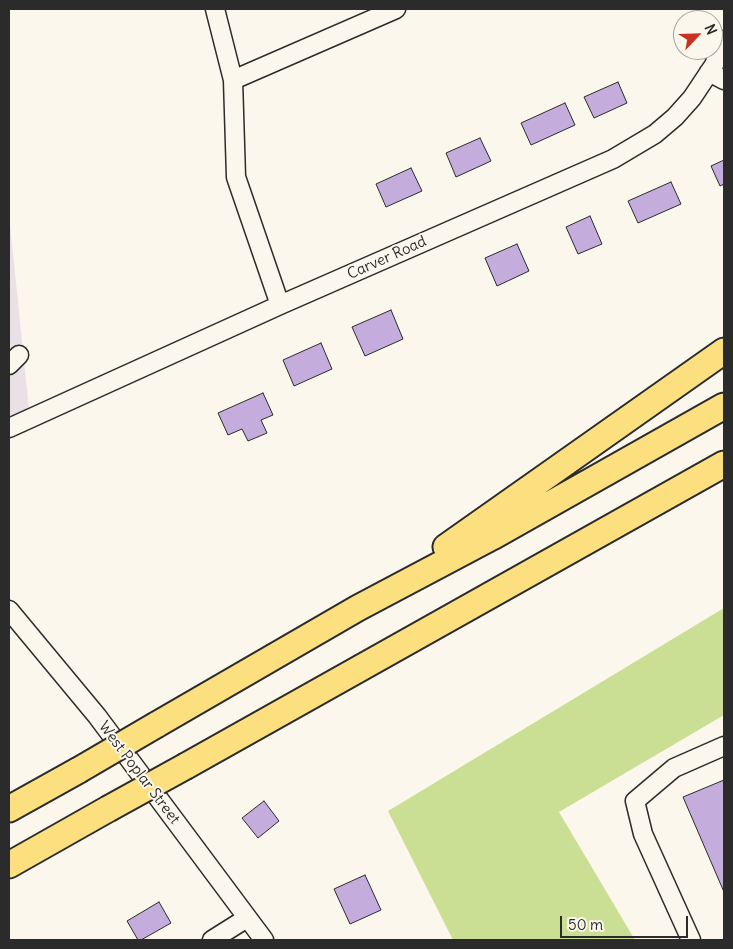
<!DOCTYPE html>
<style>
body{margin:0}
#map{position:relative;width:733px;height:949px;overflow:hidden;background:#fbf7ec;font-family:Delius,sans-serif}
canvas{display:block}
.frame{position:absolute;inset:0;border:10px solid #2b2b2b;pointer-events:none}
.north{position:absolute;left:673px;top:10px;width:50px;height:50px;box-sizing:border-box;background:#fbf7ec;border:1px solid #a8a59f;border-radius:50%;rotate:66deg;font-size:14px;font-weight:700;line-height:20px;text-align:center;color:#2b2b2b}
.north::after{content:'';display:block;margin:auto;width:18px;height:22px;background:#c8321e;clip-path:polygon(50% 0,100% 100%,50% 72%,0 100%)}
.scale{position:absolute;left:560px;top:916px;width:128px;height:22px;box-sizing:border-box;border:2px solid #2b2b2b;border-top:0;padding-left:6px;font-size:15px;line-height:18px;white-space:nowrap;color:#2b2b2b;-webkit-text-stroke:4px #fbf7ec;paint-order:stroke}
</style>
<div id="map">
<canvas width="733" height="949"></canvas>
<div class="frame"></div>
<div class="north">N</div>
<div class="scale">50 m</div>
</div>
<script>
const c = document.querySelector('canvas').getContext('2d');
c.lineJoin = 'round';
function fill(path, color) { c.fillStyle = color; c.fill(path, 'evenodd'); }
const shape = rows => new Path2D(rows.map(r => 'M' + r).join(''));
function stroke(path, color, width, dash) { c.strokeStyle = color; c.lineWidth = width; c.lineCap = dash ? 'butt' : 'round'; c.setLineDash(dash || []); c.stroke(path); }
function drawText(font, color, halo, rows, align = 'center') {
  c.font = font + ' Delius,sans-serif'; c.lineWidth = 4; c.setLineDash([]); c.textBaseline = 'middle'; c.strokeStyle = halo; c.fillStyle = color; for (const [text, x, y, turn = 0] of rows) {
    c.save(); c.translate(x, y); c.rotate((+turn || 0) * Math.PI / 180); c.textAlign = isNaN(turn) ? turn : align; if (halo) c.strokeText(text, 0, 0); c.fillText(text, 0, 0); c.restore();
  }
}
const built = shape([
 [9,215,30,419,9,427]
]);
const green = shape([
 [724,608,724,715,559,812,635,940,453,940,388,811]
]);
const building = shape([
 [618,82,627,103,594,118,584,97,618,82],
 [565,103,575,125,531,145,521,123,565,103],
 [480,138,491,161,456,177,446,153,480,138],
 [724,160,724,184,720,186,711,166,724,160],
 [411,168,422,191,386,207,376,184,411,168],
 [671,182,681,204,638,223,628,201,671,182],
 [590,216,602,244,578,254,566,227,590,216],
 [517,244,529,271,497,286,485,258,517,244],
 [391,310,403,339,365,356,352,327,391,310],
 [321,343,332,369,294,386,283,360,321,343],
 [263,393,273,415,261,420,267,433,248,441,242,429,228,435,218,413,263,393],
 [724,780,724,892,683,797,724,780],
 [264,801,279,821,258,838,242,818,264,801],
 [365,875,381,910,350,924,334,889,365,875],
 [159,902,171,923,141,940,138,940,127,921,159,902]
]);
const minor = shape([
 [215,9,233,80,236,177,280,305],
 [709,72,724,80],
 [233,80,396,9],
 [9,365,19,355],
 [9,428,280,305,613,159,655,134,675,117,692,98,714,65,724,40],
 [9,610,97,716,264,940],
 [212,940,247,918],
 [691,940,643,834,635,801,674,768,724,746]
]);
const highway = shape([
 [446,547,724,351],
 [156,725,358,608,492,537,724,406],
 [186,766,724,464],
 [9,809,79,770],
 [9,865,108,809]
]);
const highwayBridge = shape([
 [79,770,156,725],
 [108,809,186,766]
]);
const streetNames = [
 ["Carver Road",387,258,-24],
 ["West Poplar Street",139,773,53]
];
fill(built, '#eae1e7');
fill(green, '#cbdf94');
fill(building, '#c4addc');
stroke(building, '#2b2b2b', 1);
stroke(minor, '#2b2b2b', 21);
stroke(highway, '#2b2b2b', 29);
stroke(minor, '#fbf7ec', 18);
stroke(highway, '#fce080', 25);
stroke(highwayBridge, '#2b2b2b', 29, []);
stroke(highwayBridge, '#fce080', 25);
drawText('15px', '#2b2b2b', '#fbf7ec', streetNames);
</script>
